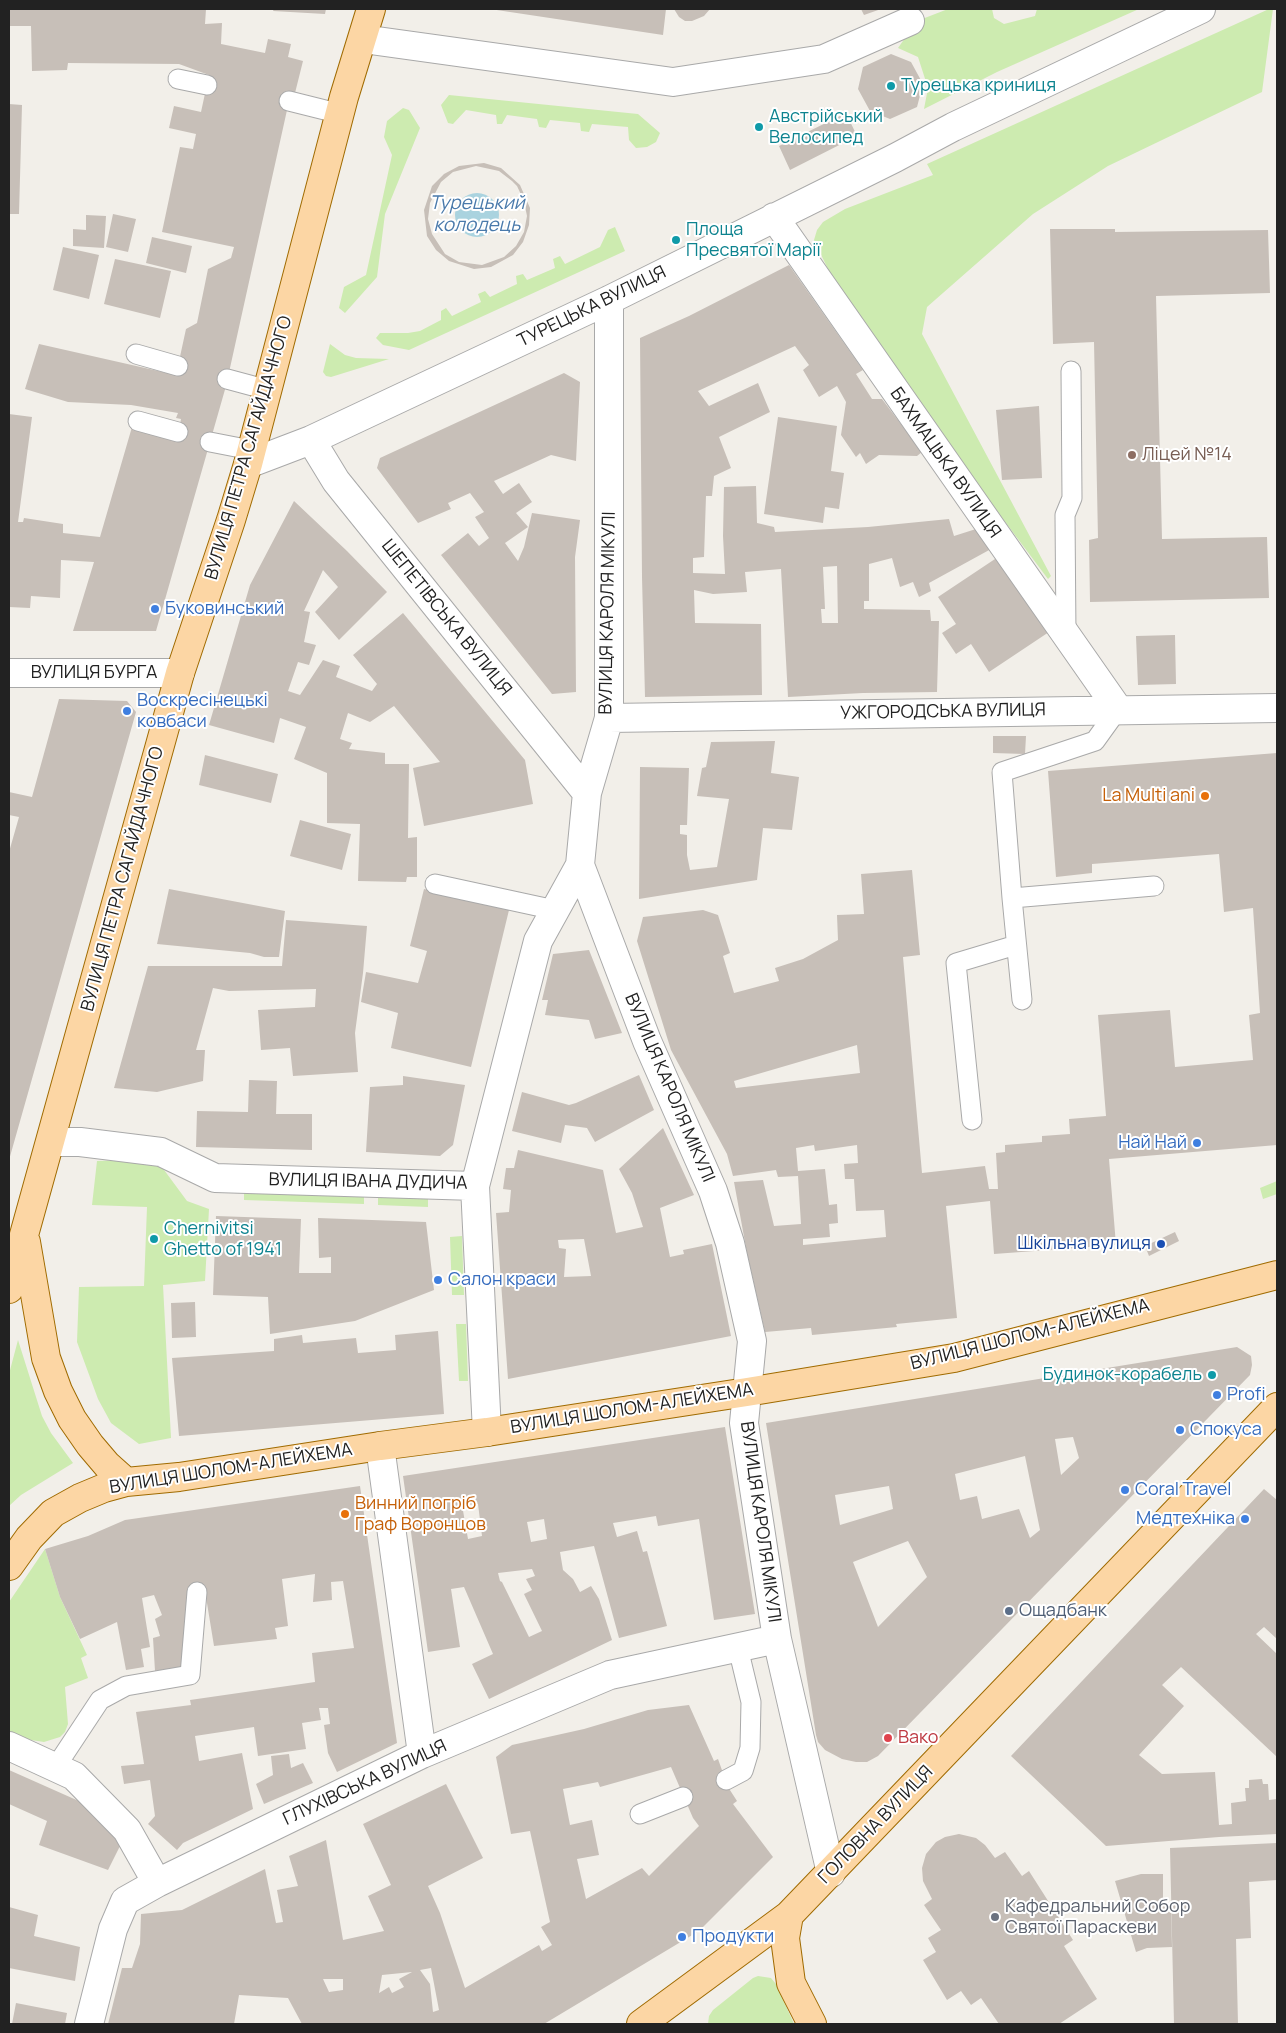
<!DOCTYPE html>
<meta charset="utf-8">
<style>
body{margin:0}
#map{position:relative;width:1286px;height:2033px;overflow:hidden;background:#f2efe9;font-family:Manrope,sans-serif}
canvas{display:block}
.frame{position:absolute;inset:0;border:10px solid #222;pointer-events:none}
</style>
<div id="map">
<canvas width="1286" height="2033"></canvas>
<div class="frame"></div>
</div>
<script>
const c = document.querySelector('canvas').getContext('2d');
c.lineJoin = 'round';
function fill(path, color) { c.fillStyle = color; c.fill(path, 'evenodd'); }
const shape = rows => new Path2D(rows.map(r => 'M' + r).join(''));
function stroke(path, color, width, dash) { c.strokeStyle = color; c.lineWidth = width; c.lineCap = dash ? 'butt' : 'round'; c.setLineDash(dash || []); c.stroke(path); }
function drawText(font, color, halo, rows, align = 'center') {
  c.font = font + ' Manrope,sans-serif'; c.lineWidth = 4; c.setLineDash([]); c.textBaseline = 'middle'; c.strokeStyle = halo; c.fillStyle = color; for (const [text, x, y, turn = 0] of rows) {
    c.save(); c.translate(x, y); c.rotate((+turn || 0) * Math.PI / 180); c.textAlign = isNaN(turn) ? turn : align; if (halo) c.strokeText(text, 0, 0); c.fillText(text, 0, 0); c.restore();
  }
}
const grass = shape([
 [948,9,992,9,994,18,1004,24,1035,16,1037,9,1139,9,997,72,924,109,928,88,918,57,898,48,917,21],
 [1269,9,1273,9,1262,92,1108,166,1033,214,927,307,922,334,1051,576,1048,579,851,317,814,240,817,230,823,222,845,209,933,175,927,164],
 [449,95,638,114,660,133,656,142,647,147,636,148,629,140,628,127,592,124,589,132,581,131,580,123,550,120,546,128,539,127,537,119,507,115,502,124,497,124,496,115,466,110,453,124,448,123,441,105],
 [403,108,409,110,420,128,385,214,377,277,345,313,339,308,344,287,366,275,392,155,384,137,387,121],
 [615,227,625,251,409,350,383,345,376,338,380,333,408,333,420,331,441,320,441,311,446,308,452,316,481,302,478,294,485,291,490,297,517,284,516,276,523,274,527,280,555,268,553,259,560,256,565,264,600,247,608,230],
 [330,344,345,355,356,358,389,359,331,377,326,376,323,372],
 [156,1159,187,1201,209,1209,205,1281,163,1285,171,1438,139,1444,111,1423,98,1399,77,1342,79,1287,144,1286,147,1207,92,1205,97,1161],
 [1277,1181,1277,1194,1263,1199,1260,1188],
 [244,1189,364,1193,364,1204,244,1200],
 [378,1193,428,1195,428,1207,378,1205],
 [462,1236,464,1295,452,1295,450,1237],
 [456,1324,466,1324,468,1381,459,1381],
 [18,1340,42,1416,51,1433,73,1463,21,1495,9,1506,9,1374],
 [45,1549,60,1597,87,1655,81,1658,88,1678,65,1687,68,1724,65,1732,60,1737,44,1742,31,1740,9,1732,9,1602],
 [758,1976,771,1978,776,1984,794,2024,708,2024,709,2016,713,2010,753,1978]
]);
const water = shape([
 '455 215a22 22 0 1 1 44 0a22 22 0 1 1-44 0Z'
]);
const building = shape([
 [9,9,206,9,205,24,222,23,221,44,265,53,268,39,291,44,288,57,303,61,295,93,289,101,226,386,156,631,73,631,94,562,61,560,60,598,31,596,30,608,9,607,9,414,32,417,18,522,23,522,24,518,63,524,63,533,100,537,132,427,177,440,181,419,176,418,178,413,131,405,68,402,25,389,39,344,176,375,186,329,197,323,208,269,231,258,234,247,162,232,180,147,193,149,196,134,169,128,174,106,201,112,209,75,179,64,68,63,67,70,32,71,31,26,9,26],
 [274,9,326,9,325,14,273,11],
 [490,9,666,9,663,35],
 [674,9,710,9,704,16,692,21,685,21,679,17],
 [861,9,881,9,864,15],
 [891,54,911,62,923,84,917,107,890,119,870,111,858,89,863,67],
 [9,104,22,105,19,214,9,214],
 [846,113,857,136,790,170,779,146],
 [484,163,501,168,520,185,530,208,529,225,523,242,513,255,491,267,474,269,449,261,436,250,427,236,424,210,432,186,444,174,459,166],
 [476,166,499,171,512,181,517,186,524,201,527,216,524,232,516,246,504,257,482,265,459,262,445,254,432,234,428,219,430,203,441,182,453,172],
 [113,214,136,219,128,252,106,247],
 [86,215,106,216,104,248,73,246,73,229,86,230],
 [1050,229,1115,229,1115,232,1268,230,1270,293,1156,296,1162,539,1267,537,1269,598,1090,602,1089,540,1098,538,1094,342,1053,344],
 [152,237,192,246,186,273,146,263],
 [63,247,99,255,89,299,53,290],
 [115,259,171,271,160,318,104,304],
 [789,265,863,370,856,374,872,399,882,399,922,452,917,456,879,455,866,464,860,453,856,457,841,435,846,402,837,386,819,397,803,370,809,365,795,346,698,391,709,406,758,383,770,412,719,437,731,468,714,476,712,496,706,496,704,557,693,558,693,573,725,574,723,536,724,487,756,486,757,523,774,527,775,532,868,527,949,519,954,536,976,529,991,549,929,583,931,591,919,597,913,582,900,587,892,558,869,564,869,601,864,601,864,609,930,610,931,621,939,621,937,692,863,693,788,697,781,569,745,572,747,592,713,594,694,590,695,623,761,624,762,695,645,697,642,577,640,338,689,316],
 [837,566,838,623,822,623,821,609,825,609,823,567],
 [564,373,580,382,576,461,551,455,494,481,503,494,519,483,532,502,516,513,528,527,505,543,518,561,524,547,532,513,580,520,575,557,576,692,552,694,441,555,468,533,479,546,489,538,475,517,484,512,470,493,448,503,451,509,418,523,377,468,380,458],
 [1039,406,1042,478,1002,480,996,410],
 [778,417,837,426,831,471,844,473,839,509,825,507,823,523,764,514],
 [294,501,347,551,387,592,339,640,315,612,338,587,323,570,304,611,310,612,304,642,316,645,309,665,298,662,288,691,300,695,323,660,340,666,336,677,372,691,377,684,353,655,403,613,525,760,533,804,424,826,413,768,440,762,394,706,370,722,348,713,340,739,352,743,349,749,385,753,385,764,409,764,408,838,417,837,417,877,407,877,406,882,358,881,360,824,327,823,327,773,294,759,306,727,280,718,274,743,209,725,250,585],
 [998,557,1049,632,989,672,971,644,956,654,942,633,956,624,938,597],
 [1175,635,1176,684,1138,685,1136,636],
 [59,699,127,701,136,712,9,1160,9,852,19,817,9,815,9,792,32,797],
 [993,736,1026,736,1025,754,993,753],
 [775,741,771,773,799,777,792,830,763,828,757,880,639,899,640,767,689,768,687,825,680,825,680,834,687,835,687,855,690,870,717,867,729,799,697,796,702,768,706,767,711,742],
 [1277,753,1277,1145,1109,1159,1116,1245,994,1254,990,1201,946,1206,957,1318,896,1324,897,1327,812,1335,811,1328,765,1332,747,1253,734,1182,763,1180,774,1226,801,1224,798,1176,778,1177,776,1170,733,1176,727,1154,671,1050,637,941,643,917,703,910,718,915,730,953,723,956,734,993,779,981,775,968,803,959,838,940,837,915,864,914,861,874,912,870,920,955,903,957,922,1173,985,1166,989,1189,998,1189,996,1153,1005,1152,1005,1145,1042,1142,1042,1136,1070,1134,1069,1119,1106,1116,1098,1015,1170,1010,1175,1067,1253,1060,1249,1015,1260,1013,1253,908,1224,912,1219,854,1092,864,1092,873,1056,877,1048,771],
 [857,1045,860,1073,736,1088,734,1081],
 [814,1145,815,1151,857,1145,858,1163,844,1164,845,1179,854,1179,856,1211,884,1210,886,1237,803,1245,803,1239,830,1237,829,1224,838,1223,837,1204,829,1205,825,1169,798,1171,796,1148],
 [205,755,278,774,271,803,199,785],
 [300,820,351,834,342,870,290,856],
 [169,889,285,911,279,957,264,957,250,953,157,944],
 [424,889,509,910,471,1067,391,1048,398,1013,361,1002,366,972,418,983,427,951,410,946],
 [286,920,367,926,363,973,355,1033,358,1072,293,1076,290,1048,261,1050,258,1010,315,1007,316,989,229,991,213,988,196,1050,205,1050,203,1081,157,1092,114,1088,148,966,282,966],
 [589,950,622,1033,595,1039,589,1020,545,1015,548,1000,542,1000,553,954],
 [639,1075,654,1110,595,1142,587,1128,565,1125,561,1143,512,1131,522,1092,569,1105,576,1103],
 [403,1076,465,1085,453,1145,440,1156,366,1152,370,1087,403,1085],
 [249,1080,277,1081,276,1114,312,1114,312,1150,196,1147,197,1111,248,1112],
 [663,1128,694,1195,660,1208,670,1257,684,1254,683,1250,712,1244,731,1336,508,1379,496,1213,509,1212,511,1190,503,1189,506,1168,514,1168,518,1150,603,1170,616,1233,643,1227,632,1193,619,1169],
 [584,1239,591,1276,564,1277,566,1249,559,1248,558,1240],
 [216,1216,301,1219,299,1273,331,1273,331,1257,319,1258,318,1218,426,1222,434,1290,355,1321,270,1334,268,1297,213,1295],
 [1175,1232,1179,1241,1149,1256,1145,1246],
 [195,1302,196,1337,172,1338,171,1303],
 [438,1331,444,1414,179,1436,172,1358,274,1351,274,1339,302,1335,303,1343,356,1338,358,1353,396,1350,395,1335],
 [1237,1347,1251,1356,1252,1365,1250,1375,878,1756,867,1762,856,1762,842,1759,825,1750,818,1742,816,1735,766,1423],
 [1073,1437,1079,1458,1061,1475,1055,1439],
 [1025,1456,1040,1530,1030,1538,1019,1509,982,1519,977,1496,960,1500,955,1474],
 [889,1486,893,1509,840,1525,835,1495],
 [908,1541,927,1577,878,1627,853,1562],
 [725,1427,755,1614,714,1620,699,1519,658,1526,656,1516,613,1523,617,1537,637,1531,643,1552,647,1551,667,1626,619,1638,594,1546,560,1552,563,1570,573,1579,580,1592,591,1586,599,1599,612,1640,489,1699,472,1664,493,1654,464,1587,451,1589,460,1647,428,1652,403,1476],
 [478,1504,482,1536,468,1539,462,1505],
 [544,1519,547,1539,531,1542,527,1522],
 [532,1569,535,1576,526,1579,532,1590,524,1594,542,1631,529,1637,502,1582,500,1581,498,1573],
 [360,1486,397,1743,337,1772,328,1753,324,1725,330,1724,328,1708,319,1708,321,1720,302,1723,306,1749,258,1756,254,1727,195,1736,199,1761,242,1753,253,1809,183,1843,177,1850,148,1824,155,1816,150,1780,124,1784,121,1766,144,1764,136,1712,191,1705,190,1700,315,1682,312,1653,354,1648,343,1581,331,1582,332,1600,313,1602,315,1574,282,1579,288,1626,275,1628,277,1639,214,1646,205,1591,187,1666,155,1671,153,1638,160,1636,155,1619,162,1615,154,1595,142,1598,150,1647,141,1649,144,1667,126,1670,117,1622,80,1639,60,1597,45,1549,88,1536,125,1520],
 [1264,1489,1277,1500,1277,1639,1264,1627,1256,1634,1277,1654,1277,1757,1181,1667,1162,1685,1184,1706,1139,1755,1162,1774,1215,1772,1219,1825,1232,1824,1231,1803,1246,1801,1245,1788,1249,1788,1249,1780,1262,1779,1263,1784,1268,1784,1269,1800,1277,1799,1277,1834,1219,1837,1106,1846,1011,1756],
 [689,1705,714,1761,718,1759,728,1787,737,1801,733,1804,773,1857,699,1931,544,2024,302,2024,288,1998,239,1995,234,2024,108,2024,122,1968,132,1968,140,1944,141,1914,182,1910,265,1869,276,1923,283,1922,277,1890,298,1886,289,1856,326,1840,343,1940,384,1931,368,1896,391,1885,363,1824,446,1784,483,1858,428,1886,440,1913,465,1988,539,1945,542,1951,552,1945,541,1927,550,1922,530,1831,511,1834,496,1757,512,1745,584,1729,648,1710],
 [671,1767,693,1818,699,1826,649,1876,642,1868,586,1899,577,1859,599,1855,592,1820,570,1825,563,1789,598,1782,600,1787],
 [431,1968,439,2010,433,2012,430,1984,420,1970],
 [412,1972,399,1979,404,1987,392,1993,389,1987,379,1993,382,1975],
 [323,1979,343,1979,343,1990,329,1992],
 [289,1754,291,1768,303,1763,313,1783,264,1804,256,1784,273,1775,271,1756],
 [9,1770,81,1802,122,1842,108,1870,39,1845,47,1821,9,1804],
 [959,1834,976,1838,985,1845,995,1858,1005,1852,1022,1876,1029,1871,1073,1940,1064,1946,1097,1999,1059,2024,999,2024,981,1998,971,2005,961,1991,947,2000,923,1960,936,1952,928,1938,941,1930,924,1905,932,1899,923,1881,922,1868,926,1854,936,1842,945,1837],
 [1277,1843,1277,1880,1249,1882,1251,1938,1236,1939,1238,2024,1174,2024,1170,1848],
 [1141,1874,1163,1874,1163,1906,1171,1907,1172,1947,1147,1948,1136,1952,1115,1881],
 [9,1907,38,1915,34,1936,80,1947,75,1981,9,1968],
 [16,2003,67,2013,65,2024,12,2024]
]);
const lane = shape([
 [178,79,207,85],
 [289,101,341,114],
 [136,354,178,366],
 [227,379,268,390],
 [138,421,178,432],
 [210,442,251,450],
 [1066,635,1065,515,1072,498,1071,371],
 [1118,709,1095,741,1002,772,1012,898,1154,886],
 [435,884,555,910],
 [1012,898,1022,1000],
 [972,1120,956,963,1016,945],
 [55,1768,100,1700,126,1686,190,1675,197,1592],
 [726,1780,743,1771,750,1748,751,1702,738,1648],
 [640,1814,683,1797]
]);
const street = shape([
 [363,39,673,82,824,59,910,21],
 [774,217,1118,709],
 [609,300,609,718,587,793,580,865,647,1041,713,1191,730,1243,752,1341,744,1423,777,1639,831,1873],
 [311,440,336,481,587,793],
 [248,464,311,440,609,300,895,158,953,127,1201,9],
 [9,673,180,673],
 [609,718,1277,708],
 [51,1142,80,1142,161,1152,215,1178,475,1186,538,941,580,865],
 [475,1186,487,1432],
 [380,1446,422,1754],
 [9,1746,74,1776,127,1830,157,1883,422,1754,610,1675,777,1639],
 [89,2024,113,1929,125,1901,157,1883]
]);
const primary = shape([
 [26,1242,46,1358,58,1391,72,1419,90,1445,107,1465,126,1482],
 [9,1289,180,673,231,520,248,464,344,97,371,9],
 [9,1566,29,1538,53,1513,80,1498,104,1488,126,1482,179,1477,380,1446,487,1432,747,1392,954,1358,1277,1275],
 [789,1915,785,1938,791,1983,812,2024],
 [641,2024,789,1915,1277,1407]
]);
const markers = [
 [891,86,5,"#0f9aa8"],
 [759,127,5,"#0f9aa8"],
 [676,240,5,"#0f9aa8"],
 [1132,455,5,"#8d6e63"],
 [155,609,5,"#3f7fe0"],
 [127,711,5,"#3f7fe0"],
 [1205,796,5,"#e8710a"],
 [1197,1143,5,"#3f7fe0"],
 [154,1239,5,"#0f9aa8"],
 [1161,1244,5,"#1a4fb4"],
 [438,1280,5,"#3f7fe0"],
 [1212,1375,5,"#0f9aa8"],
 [1217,1395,5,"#3f7fe0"],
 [1180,1430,5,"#3f7fe0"],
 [1125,1490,5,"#3f7fe0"],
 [345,1514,5,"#e8710a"],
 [1245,1519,5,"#3f7fe0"],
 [1009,1611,5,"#5c6f8a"],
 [888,1738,5,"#e0444e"],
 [995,1917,5,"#6b7280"],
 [682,1937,5,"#3f7fe0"]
];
const cultureNames = [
 ["Турецька криниця",901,86],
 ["Австрійський",769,117],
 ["Велосипед",769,138],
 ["Площа",686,230],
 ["Пресвятої Марії",686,251],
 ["Chernivitsi",164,1229],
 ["Ghetto of 1941",164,1250],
 ["Будинок-корабель",1202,1375,"right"]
];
const streetNames = [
 ["ТУРЕЦЬКА ВУЛИЦЯ",592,307,-26],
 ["ВУЛИЦЯ ПЕТРА САГАЙДАЧНОГО",249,448,-74],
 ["БАХМАЦЬКА ВУЛИЦЯ",945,463,55],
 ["ВУЛИЦЯ КАРОЛЯ МІКУЛІ",608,613,-89],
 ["ШЕПЕТІВСЬКА ВУЛИЦЯ",446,618,51],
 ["ВУЛИЦЯ БУРГА",94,673],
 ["УЖГОРОДСЬКА ВУЛИЦЯ",943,712,-1],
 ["ВУЛИЦЯ ПЕТРА САГАЙДАЧНОГО",123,879,-75],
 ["ВУЛИЦЯ КАРОЛЯ МІКУЛІ",669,1088,67],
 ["ВУЛИЦЯ ІВАНА ДУДИЧА",368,1182,1],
 ["ВУЛИЦЯ ШОЛОМ-АЛЕЙХЕМА",1030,1335,-14],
 ["ВУЛИЦЯ ШОЛОМ-АЛЕЙХЕМА",632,1409,-9],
 ["ВУЛИЦЯ ШОЛОМ-АЛЕЙХЕМА",231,1469,-9],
 ["ВУЛИЦЯ КАРОЛЯ МІКУЛІ",760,1522,82],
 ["ГЛУХІВСЬКА ВУЛИЦЯ",365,1783,-25],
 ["ГОЛОВНА ВУЛИЦЯ",876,1825,-46]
];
const educationNames = [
 ["Ліцей №14",1142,455]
];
const shopNames = [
 ["Буковинський",165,609],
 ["Воскресінецькі",137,701],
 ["ковбаси",137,722],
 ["Най Най",1187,1143,"right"],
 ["Салон краси",448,1280],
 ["Profi",1227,1395],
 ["Спокуса",1190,1430],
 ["Coral Travel",1135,1490],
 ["Медтехніка",1235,1519,"right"],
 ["Продукти",692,1937]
];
const foodNames = [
 ["La Multi ani",1195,796],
 ["Винний погріб",355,1504,"left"],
 ["Граф Воронцов",355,1525,"left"]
];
const transitNames = [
 ["Шкільна вулиця",1151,1244]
];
const serviceNames = [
 ["Ощадбанк",1019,1611]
];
const healthNames = [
 ["Вако",898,1738]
];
const worshipNames = [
 ["Кафедральний Собор",1005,1907],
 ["Святої Параскеви",1005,1928]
];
const waterNames = [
 ["Турецький",477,204],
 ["колодець",477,226]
];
fill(grass, '#cdebb0');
fill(water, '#aad3df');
fill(building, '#c7bfb8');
stroke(lane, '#a9a9a9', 21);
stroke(street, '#a9a9a9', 30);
stroke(primary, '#a06b00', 30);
stroke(lane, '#fff', 19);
stroke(street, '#fff', 28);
stroke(primary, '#fcd6a4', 28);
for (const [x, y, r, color] of markers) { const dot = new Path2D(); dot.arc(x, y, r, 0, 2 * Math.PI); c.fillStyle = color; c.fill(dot); stroke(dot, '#fff', 2); }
drawText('18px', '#0d838f', '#fff', cultureNames, 'left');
drawText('18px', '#222', '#fff', streetNames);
drawText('18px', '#785e54', '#fff', educationNames, 'left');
drawText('18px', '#366cbe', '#fff', shopNames, 'left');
drawText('18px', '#c56008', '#fff', foodNames, 'right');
drawText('18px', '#164399', '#fff', transitNames, 'right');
drawText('18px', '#4e5e75', '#fff', serviceNames, 'left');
drawText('18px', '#be3a42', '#fff', healthNames, 'left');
drawText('18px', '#5b616d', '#fff', worshipNames, 'left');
drawText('italic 19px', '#4a7aab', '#fff', waterNames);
</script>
